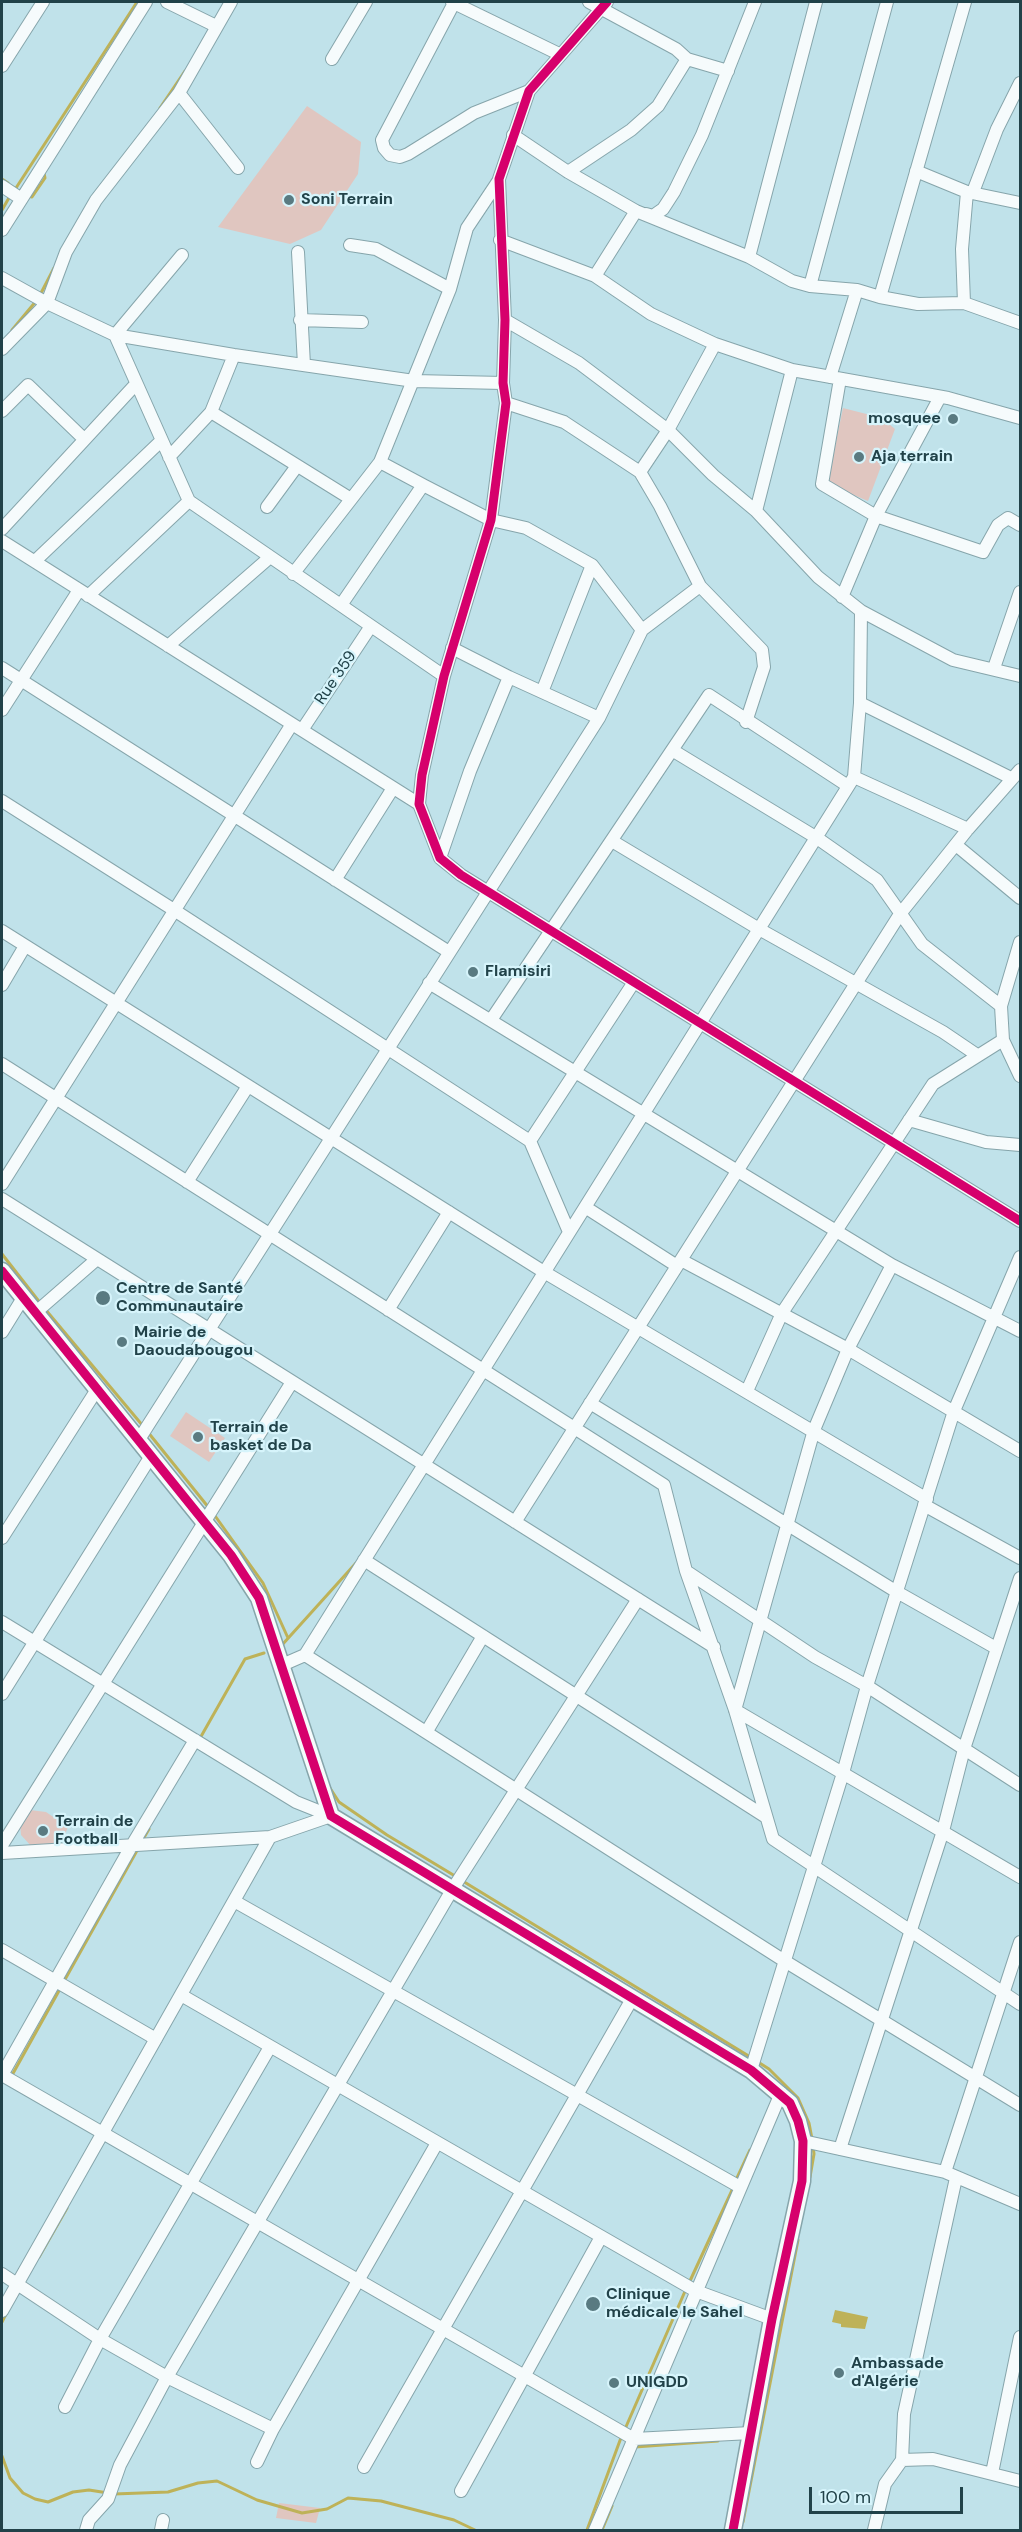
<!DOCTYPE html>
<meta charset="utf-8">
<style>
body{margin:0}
#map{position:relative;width:1022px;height:2532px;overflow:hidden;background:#c0e2ea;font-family:"DM Sans",sans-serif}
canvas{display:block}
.frame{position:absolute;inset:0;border:3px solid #214249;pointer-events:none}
.scale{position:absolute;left:809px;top:2487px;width:154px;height:27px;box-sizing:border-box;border:3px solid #214249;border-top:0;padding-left:8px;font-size:18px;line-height:21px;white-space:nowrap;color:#214249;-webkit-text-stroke:4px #d6f4fb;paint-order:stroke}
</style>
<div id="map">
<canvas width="1022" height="2532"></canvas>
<div class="frame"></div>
<div class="scale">100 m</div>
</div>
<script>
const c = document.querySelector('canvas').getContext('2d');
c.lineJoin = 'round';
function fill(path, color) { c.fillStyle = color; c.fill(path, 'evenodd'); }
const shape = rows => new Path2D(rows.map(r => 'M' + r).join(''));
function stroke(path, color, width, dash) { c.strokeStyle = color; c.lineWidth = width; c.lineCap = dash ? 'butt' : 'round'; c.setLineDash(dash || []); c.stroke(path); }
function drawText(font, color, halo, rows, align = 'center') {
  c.font = font + ' "DM Sans",sans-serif'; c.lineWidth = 4.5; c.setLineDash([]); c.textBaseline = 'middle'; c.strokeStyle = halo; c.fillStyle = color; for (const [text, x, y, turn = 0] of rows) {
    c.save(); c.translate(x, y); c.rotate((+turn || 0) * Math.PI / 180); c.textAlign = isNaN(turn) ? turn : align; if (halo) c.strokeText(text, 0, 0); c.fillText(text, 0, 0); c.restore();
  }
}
const green = shape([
 [307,106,361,142,358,174,321,230,290,244,218,227],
 [843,408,882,418,895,429,868,501,827,484],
 [186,1412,225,1438,209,1462,170,1436],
 [30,1810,46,1812,68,1827,62,1842,32,1847,21,1835,20,1822],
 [279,2503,320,2508,316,2523,276,2518]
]);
const water = shape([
 [835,2310,868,2317,865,2329,841,2327,841,2324,832,2322]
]);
const stream = shape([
 [160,108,185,71],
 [2,179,8,183],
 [14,191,137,2],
 [29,196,32,197,45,178,44,173],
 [2,210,10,196],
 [40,295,54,268],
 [12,330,37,300],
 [2,1254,41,1304],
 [45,1309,143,1426],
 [147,1431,209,1508],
 [213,1513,263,1583,288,1638],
 [283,1647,282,1645,356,1563],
 [199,1740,245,1659,264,1653],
 [328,1785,339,1802,387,1835,455,1876],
 [142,1841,149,1829],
 [461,1880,752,2058],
 [63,1983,139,1847],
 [758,2062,769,2069,798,2098,809,2123,812,2139],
 [11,2077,60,1989],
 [810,2177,814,2154,813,2146],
 [736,2180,750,2150],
 [39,2257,67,2208],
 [689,2283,734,2186],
 [2,2322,6,2314],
 [625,2429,686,2289],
 [635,2447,718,2441],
 [2,2456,10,2478,23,2493,35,2499,48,2502,73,2492,89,2490,108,2493],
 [114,2494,168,2492,198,2483,217,2481,257,2500,302,2513,327,2509,348,2498,381,2501,454,2520,475,2530],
 [743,2522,798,2240],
 [587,2530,622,2435],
 [602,2530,612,2506]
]);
const street = shape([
 [167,2,216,26],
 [452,2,559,54],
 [589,2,676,49,687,59,728,71],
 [607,2,529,91,499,179,505,320,503,383,506,403,491,520,444,676,422,775,419,804,440,858,461,875,1020,1221],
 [454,3,382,140,384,148,390,155,400,157,408,154,474,113,529,91],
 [332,59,366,2],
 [2,66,43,2],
 [179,93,231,2],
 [513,135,568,172,636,211,749,257,792,281,810,286,857,290,880,297,965,2],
 [916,171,967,192,1020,203],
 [568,172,631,130,658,106,687,59],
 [2,186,20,198],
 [967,192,962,249,964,303,1020,323],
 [973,192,997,129,1020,83],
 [646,214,653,216,663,209,674,192,702,135,755,2],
 [2,230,146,2],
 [500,240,595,276,651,314,715,344,792,370,948,398,1020,418],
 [350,245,376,249,450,289],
 [298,252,304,365],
 [182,255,115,335,189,501,444,676],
 [749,257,816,2],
 [595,276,636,211],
 [2,278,47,303,115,335,234,355,414,381,503,383],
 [810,286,887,2],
 [880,297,918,304,964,303],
 [300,320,362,322],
 [505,320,579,363,668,430,713,475,756,511,818,577,861,611,953,660,1020,676],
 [2,349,47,303,66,252,96,200,179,93,238,168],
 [830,377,857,290],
 [840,379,822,484,876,516,983,552,998,525,1008,518,1020,525],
 [506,403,564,422,640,472,660,506,700,586,762,650,764,667,746,722],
 [2,411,28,385,84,439],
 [211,412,351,499],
 [169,457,211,412,234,355],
 [640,472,668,430,715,344],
 [423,485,491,520,526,528,592,565,642,630],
 [267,507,297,466],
 [756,511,792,370],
 [2,529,136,384],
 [2,541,419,804],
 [35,561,161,441],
 [293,574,380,462,450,289,467,228,499,180],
 [88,596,189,501],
 [842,597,876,516,940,397],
 [341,605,423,485,380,462],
 [168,646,269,558],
 [452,648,509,677],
 [2,668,449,952],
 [994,668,1020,592],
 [542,692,592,565],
 [860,703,1011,778],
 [2,710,79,590],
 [302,730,371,626],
 [672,750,817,838,877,880,922,944,1001,1006],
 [854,777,860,703,861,611],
 [2,801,174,910,530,1141,569,1232],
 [612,841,759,929,943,1032,977,1055],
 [956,845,1020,898],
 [440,858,470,771,509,677,599,718],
 [335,880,393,788],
 [2,931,544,1272,927,1499],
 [1020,942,1001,1006,1003,1040,1020,1076],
 [429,983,892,1265,1020,1331],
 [2,985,25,946],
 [491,1020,709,695,848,786],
 [2,1064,664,1485,686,1571,735,1710,773,1839,1020,2004],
 [909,1120,986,1142,1020,1145],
 [530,1141,634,982],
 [187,1182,248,1086],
 [2,1184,292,724],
 [2,1199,714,1647],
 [585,1207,677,1266],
 [681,1260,848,1349,1020,1451],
 [892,1265,848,1349,814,1430,735,1710,1020,1877],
 [388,1310,449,1212],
 [35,1313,97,1259],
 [2,1332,23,1298],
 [747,1391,782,1313,933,1084,1003,1040],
 [590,1403,897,1592,996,1648],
 [138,1441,599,718,642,630,700,586],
 [924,1505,1020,1558],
 [515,1522,900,914,968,829,1020,770],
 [2,1538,96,1391],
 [364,1560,766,1817],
 [686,1571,815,1657,867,1686,1020,1785],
 [2,1622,296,1802,331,1816],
 [305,1655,783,1960,1020,2105],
 [282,1665,305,1655,854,777,968,829],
 [2,1694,151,1456],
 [427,1731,483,1636],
 [2,1845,292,1382],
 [2,1853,270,1837,331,1816],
 [234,1901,740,2187],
 [2,1950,156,2039],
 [181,1995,696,2291,772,2319],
 [751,2070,843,1773,867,1686,954,1411,1020,1257],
 [2,2075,634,2439,751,2433],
 [2,2075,132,1845,195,1740],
 [803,2141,945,2172,1020,2204],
 [840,2149,943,1831,964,1749,1020,1578],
 [945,2172,1020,1942],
 [2,2274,100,2339,167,2377,273,2429],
 [2,2311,270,1837],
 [65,2407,100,2339,270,2047],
 [902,2460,904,2414,956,2178],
 [257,2462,273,2429,437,2143],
 [364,2467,632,1999],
 [992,2473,1020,2337],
 [461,2491,601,2237],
 [86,2530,89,2520,108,2499,120,2465,167,2377,452,1890,638,1599],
 [161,2530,163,2520],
 [595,2530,781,2093],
 [874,2530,885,2484,902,2460,933,2459,1020,2481]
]);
const secondary = shape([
 [2,1271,231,1555,259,1598,331,1816,751,2070,790,2103,798,2121,803,2141,802,2181,772,2319,733,2530]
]);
const cycleway = shape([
 [607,2,529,91,499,179,505,320,503,383,506,403,491,520,444,676,422,775,419,804,440,858,461,875,1020,1221],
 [2,1271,231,1555,259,1598,331,1816,751,2070,790,2103,798,2121,803,2141,802,2181,772,2319,733,2530]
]);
const markers = [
 [289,200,6,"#597a81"],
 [953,419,6,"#597a81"],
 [859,457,6,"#597a81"],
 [473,972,6,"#597a81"],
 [103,1298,8,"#597a81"],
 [122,1342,6,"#597a81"],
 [198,1437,6,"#597a81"],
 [43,1831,6,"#597a81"],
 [593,2304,8,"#597a81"],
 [839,2373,6,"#597a81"],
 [614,2383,6,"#597a81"]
];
const poiNames = [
 ["Soni Terrain",301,200],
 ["mosquee",941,419,"right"],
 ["Aja terrain",871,457],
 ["Flamisiri",485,972],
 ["Centre de Santé",116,1289],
 ["Communautaire",116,1307],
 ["Mairie de",134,1333],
 ["Daoudabougou",134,1351],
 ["Terrain de",210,1428],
 ["basket de Da",210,1446],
 ["Terrain de",55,1822],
 ["Football",55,1840],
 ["Clinique",606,2295],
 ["médicale le Sahel",606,2313],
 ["Ambassade",851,2364],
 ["d'Algérie",851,2382],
 ["UNIGDD",626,2383]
];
const streetNames = [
 ["Rue 359",336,678,-56]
];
fill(green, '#e0c6c0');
fill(water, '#beb258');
stroke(stream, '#beb258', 3);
stroke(street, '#86a5ab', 14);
stroke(secondary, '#86a5ab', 19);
stroke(street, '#f6fbfc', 12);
stroke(secondary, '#f6fbfc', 16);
stroke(cycleway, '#d6006c', 9);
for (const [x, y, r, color] of markers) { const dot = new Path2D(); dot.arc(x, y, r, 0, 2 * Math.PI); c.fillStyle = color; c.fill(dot); stroke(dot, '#d6f4fb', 2); }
drawText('bold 16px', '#214249', '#d6f4fb', poiNames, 'left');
drawText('16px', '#214249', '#d6f4fb', streetNames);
</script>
